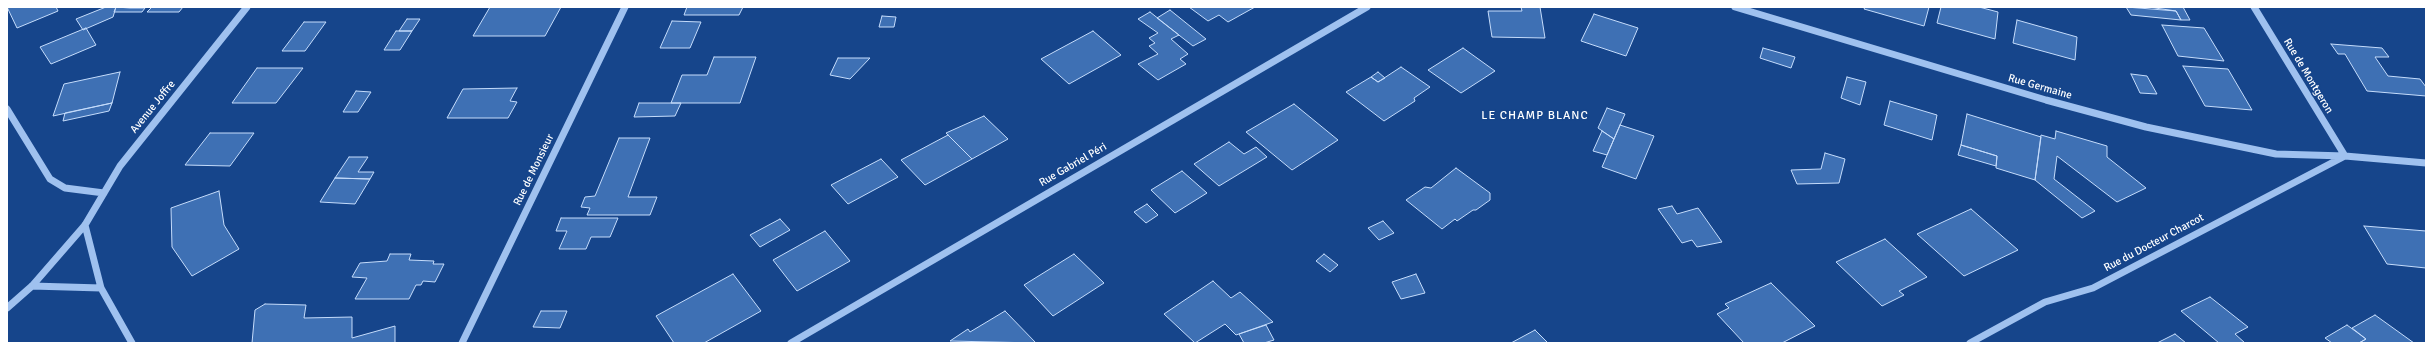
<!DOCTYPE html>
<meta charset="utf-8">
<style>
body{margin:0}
#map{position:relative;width:2433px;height:350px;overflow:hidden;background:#16458b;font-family:Signika,sans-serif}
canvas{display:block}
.frame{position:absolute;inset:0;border:8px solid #fff;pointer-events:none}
</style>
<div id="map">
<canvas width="2433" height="350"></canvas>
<div class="frame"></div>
</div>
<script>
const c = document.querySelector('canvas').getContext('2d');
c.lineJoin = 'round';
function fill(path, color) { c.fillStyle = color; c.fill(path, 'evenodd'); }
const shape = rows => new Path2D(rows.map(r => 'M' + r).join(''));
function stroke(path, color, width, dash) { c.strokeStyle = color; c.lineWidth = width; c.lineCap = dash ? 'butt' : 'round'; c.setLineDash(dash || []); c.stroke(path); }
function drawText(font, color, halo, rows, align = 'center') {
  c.font = font + ' Signika,sans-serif'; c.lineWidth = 3; c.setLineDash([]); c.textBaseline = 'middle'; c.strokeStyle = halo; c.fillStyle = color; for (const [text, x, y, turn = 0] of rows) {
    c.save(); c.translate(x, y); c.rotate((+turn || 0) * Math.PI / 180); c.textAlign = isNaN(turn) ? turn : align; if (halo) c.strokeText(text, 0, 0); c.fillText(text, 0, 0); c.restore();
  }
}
const building = shape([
 [7,7,56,7,58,11,17,28,7,7],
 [106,7,116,7,113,17,83,30,76,19,106,7],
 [116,7,130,8,145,8,142,12,114,12,116,7],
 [152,7,183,7,179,12,147,12,152,7],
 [490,7,561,7,545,36,473,36,490,7],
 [687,7,743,7,739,15,684,15,687,7],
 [1189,7,1255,7,1228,22,1219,15,1208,21,1189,7],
 [1521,7,1540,7,1545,38,1492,37,1488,11,1522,11,1521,7],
 [1865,7,1929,7,1924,26,1864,9,1865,7],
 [1941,7,1979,7,1998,12,1995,39,1937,23,1941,7],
 [2126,7,2176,11,2181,20,2131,15,2126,7],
 [2148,7,2183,7,2190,20,2181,20,2176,11,2148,7],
 [1170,10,1206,39,1193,46,1157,18,1170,10],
 [1150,12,1179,35,1171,39,1188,54,1180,59,1186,64,1158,80,1138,64,1158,54,1149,46,1155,43,1149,38,1158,33,1138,19,1150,12],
 [1594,14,1638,28,1626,56,1581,41,1594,14],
 [882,16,896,17,894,27,879,27,882,16],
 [407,19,420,19,412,31,399,31,407,19],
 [2017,20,2077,37,2075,60,2013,43,2017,20],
 [672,21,701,22,690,48,660,48,672,21],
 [304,22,326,22,305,51,282,51,304,22],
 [2162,25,2204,28,2224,61,2178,56,2162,25],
 [86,28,96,45,51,64,40,47,86,28],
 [396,31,412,31,400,50,384,50,396,31],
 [1093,31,1121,55,1069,84,1041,59,1093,31],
 [2331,44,2382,48,2389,57,2375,57,2388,76,2420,79,2426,87,2426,96,2367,91,2345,54,2338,54,2331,44],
 [1463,48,1495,71,1461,93,1428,70,1463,48],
 [1763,48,1795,57,1791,68,1760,58,1763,48],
 [714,57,756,57,740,103,671,103,682,75,707,75,714,57],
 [838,58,870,58,850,79,830,75,838,58],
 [2183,66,2228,69,2252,110,2205,106,2183,66],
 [1401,67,1430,87,1414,98,1415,101,1384,121,1346,92,1371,77,1378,82,1401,67],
 [257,68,303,68,276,103,232,103,257,68],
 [120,72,112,103,53,116,64,84,120,72],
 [1378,72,1385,78,1378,82,1371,77,1378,72],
 [2131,74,2147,76,2157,94,2140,93,2131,74],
 [1847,77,1866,82,1860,105,1841,98,1847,77],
 [517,88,510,101,517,102,508,118,447,118,463,89,517,88],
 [356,91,371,92,358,112,343,112,356,91],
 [1890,101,1937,115,1932,140,1884,125,1890,101],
 [112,103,109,111,63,121,65,113,112,103],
 [639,103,681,103,675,116,634,117,639,103],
 [1294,104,1338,140,1292,170,1246,132,1294,104],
 [1607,108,1625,114,1614,139,1598,128,1607,108],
 [1967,114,2041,137,2035,180,1996,168,1997,156,1961,145,1967,114],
 [984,116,1008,139,972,159,946,133,984,116],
 [1620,125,1654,136,1636,179,1602,167,1620,125],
 [1602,131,1614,139,1607,155,1593,151,1602,131],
 [2056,131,2107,146,2107,157,2146,188,2117,202,2057,156,2054,179,2095,211,2082,218,2035,180,2041,135,2055,139,2056,131],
 [210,133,254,133,230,166,185,165,210,133],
 [948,135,972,159,925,185,901,160,948,135],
 [619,138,650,138,628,197,657,197,650,215,587,215,590,208,581,207,585,197,595,196,619,138],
 [1229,142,1244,154,1256,147,1267,157,1219,186,1194,164,1229,142],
 [1961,145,1997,156,1996,166,1958,155,1961,145],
 [1825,153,1845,159,1839,183,1797,184,1791,170,1821,169,1825,153],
 [349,157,368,157,358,172,374,172,370,179,335,178,349,157],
 [881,159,898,177,848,204,831,185,881,159],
 [1456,168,1490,193,1490,200,1476,210,1473,210,1457,221,1455,219,1442,229,1406,200,1425,187,1431,188,1456,168],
 [1182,171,1207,193,1175,213,1151,190,1182,171],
 [335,178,370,179,355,204,320,202,335,178],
 [219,191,224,225,239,249,192,276,172,247,171,208,219,191],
 [1147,204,1158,215,1146,223,1134,212,1147,204],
 [1672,206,1677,214,1698,208,1722,242,1697,247,1692,240,1682,243,1658,209,1672,206],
 [1971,209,2018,250,1964,276,1917,234,1971,209],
 [561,218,618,218,610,237,591,237,586,249,559,249,567,231,556,231,561,218],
 [780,219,790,230,760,247,750,235,780,219],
 [1383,221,1394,233,1379,240,1368,228,1383,221],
 [2364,226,2426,231,2426,268,2387,264,2364,226],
 [825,231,850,261,797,291,773,260,825,231],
 [1885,239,1927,277,1899,291,1904,295,1882,306,1836,262,1885,239],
 [390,254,411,254,409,260,434,261,433,264,444,264,435,282,423,281,421,285,416,285,409,299,355,299,367,278,352,277,360,263,387,261,390,254],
 [1074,254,1104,283,1053,316,1024,285,1074,254],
 [1324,254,1338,265,1330,272,1316,261,1324,254],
 [733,274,761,311,704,343,674,343,656,316,733,274],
 [1416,274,1425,293,1401,299,1392,282,1416,274],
 [1213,281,1231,298,1240,292,1273,322,1236,335,1225,324,1195,343,1164,314,1213,281],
 [1771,283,1815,326,1782,343,1744,343,1717,314,1729,308,1725,304,1771,283],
 [2210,297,2248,327,2235,334,2245,343,2219,343,2181,311,2210,297],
 [265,304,306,305,304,318,352,317,352,338,395,326,395,343,252,343,255,310,265,304],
 [541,311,567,311,560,328,533,327,541,311],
 [1005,311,1036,343,950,341,968,329,970,332,1005,311],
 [2375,315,2414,343,2359,343,2366,339,2352,328,2375,315],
 [1266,325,1274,340,1264,343,1244,343,1239,334,1266,325],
 [2347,325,2366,339,2359,343,2332,343,2325,338,2347,325],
 [1535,330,1548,343,1511,343,1535,330],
 [2175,334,2186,343,2157,343,2175,334]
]);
const minor = shape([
 [1735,7,2046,100,2146,127,2276,154,2345,156,2426,163],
 [2254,7,2345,156],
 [7,109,50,179,65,188,104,193],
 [85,225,101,288,132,343],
 [32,286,101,288],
 [7,308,32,286,85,225,120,166,247,7],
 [462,343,625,7],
 [791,343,1367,7],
 [1970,343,2045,302,2093,288,2343,157]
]);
const streetNames = [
 ["Rue de Montgeron",2308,76,59],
 ["Rue Germaine",2040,87,16],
 ["Avenue Joffre",153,107,-51],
 ["Rue Gabriel Péri",1073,165,-30],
 ["Rue de Monsieur",534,170,-64],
 ["Rue du Docteur Charcot",2154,243,-28]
];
const neighbourhoodNames = [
 ["LE CHAMP BLANC",1535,116]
];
fill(building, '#3e70b4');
stroke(building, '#c5dcfb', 1);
stroke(minor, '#9fc1ef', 7);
drawText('11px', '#fff', '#16458b', streetNames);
c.letterSpacing = '1px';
drawText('12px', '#fff', '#16458b', neighbourhoodNames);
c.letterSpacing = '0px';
</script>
